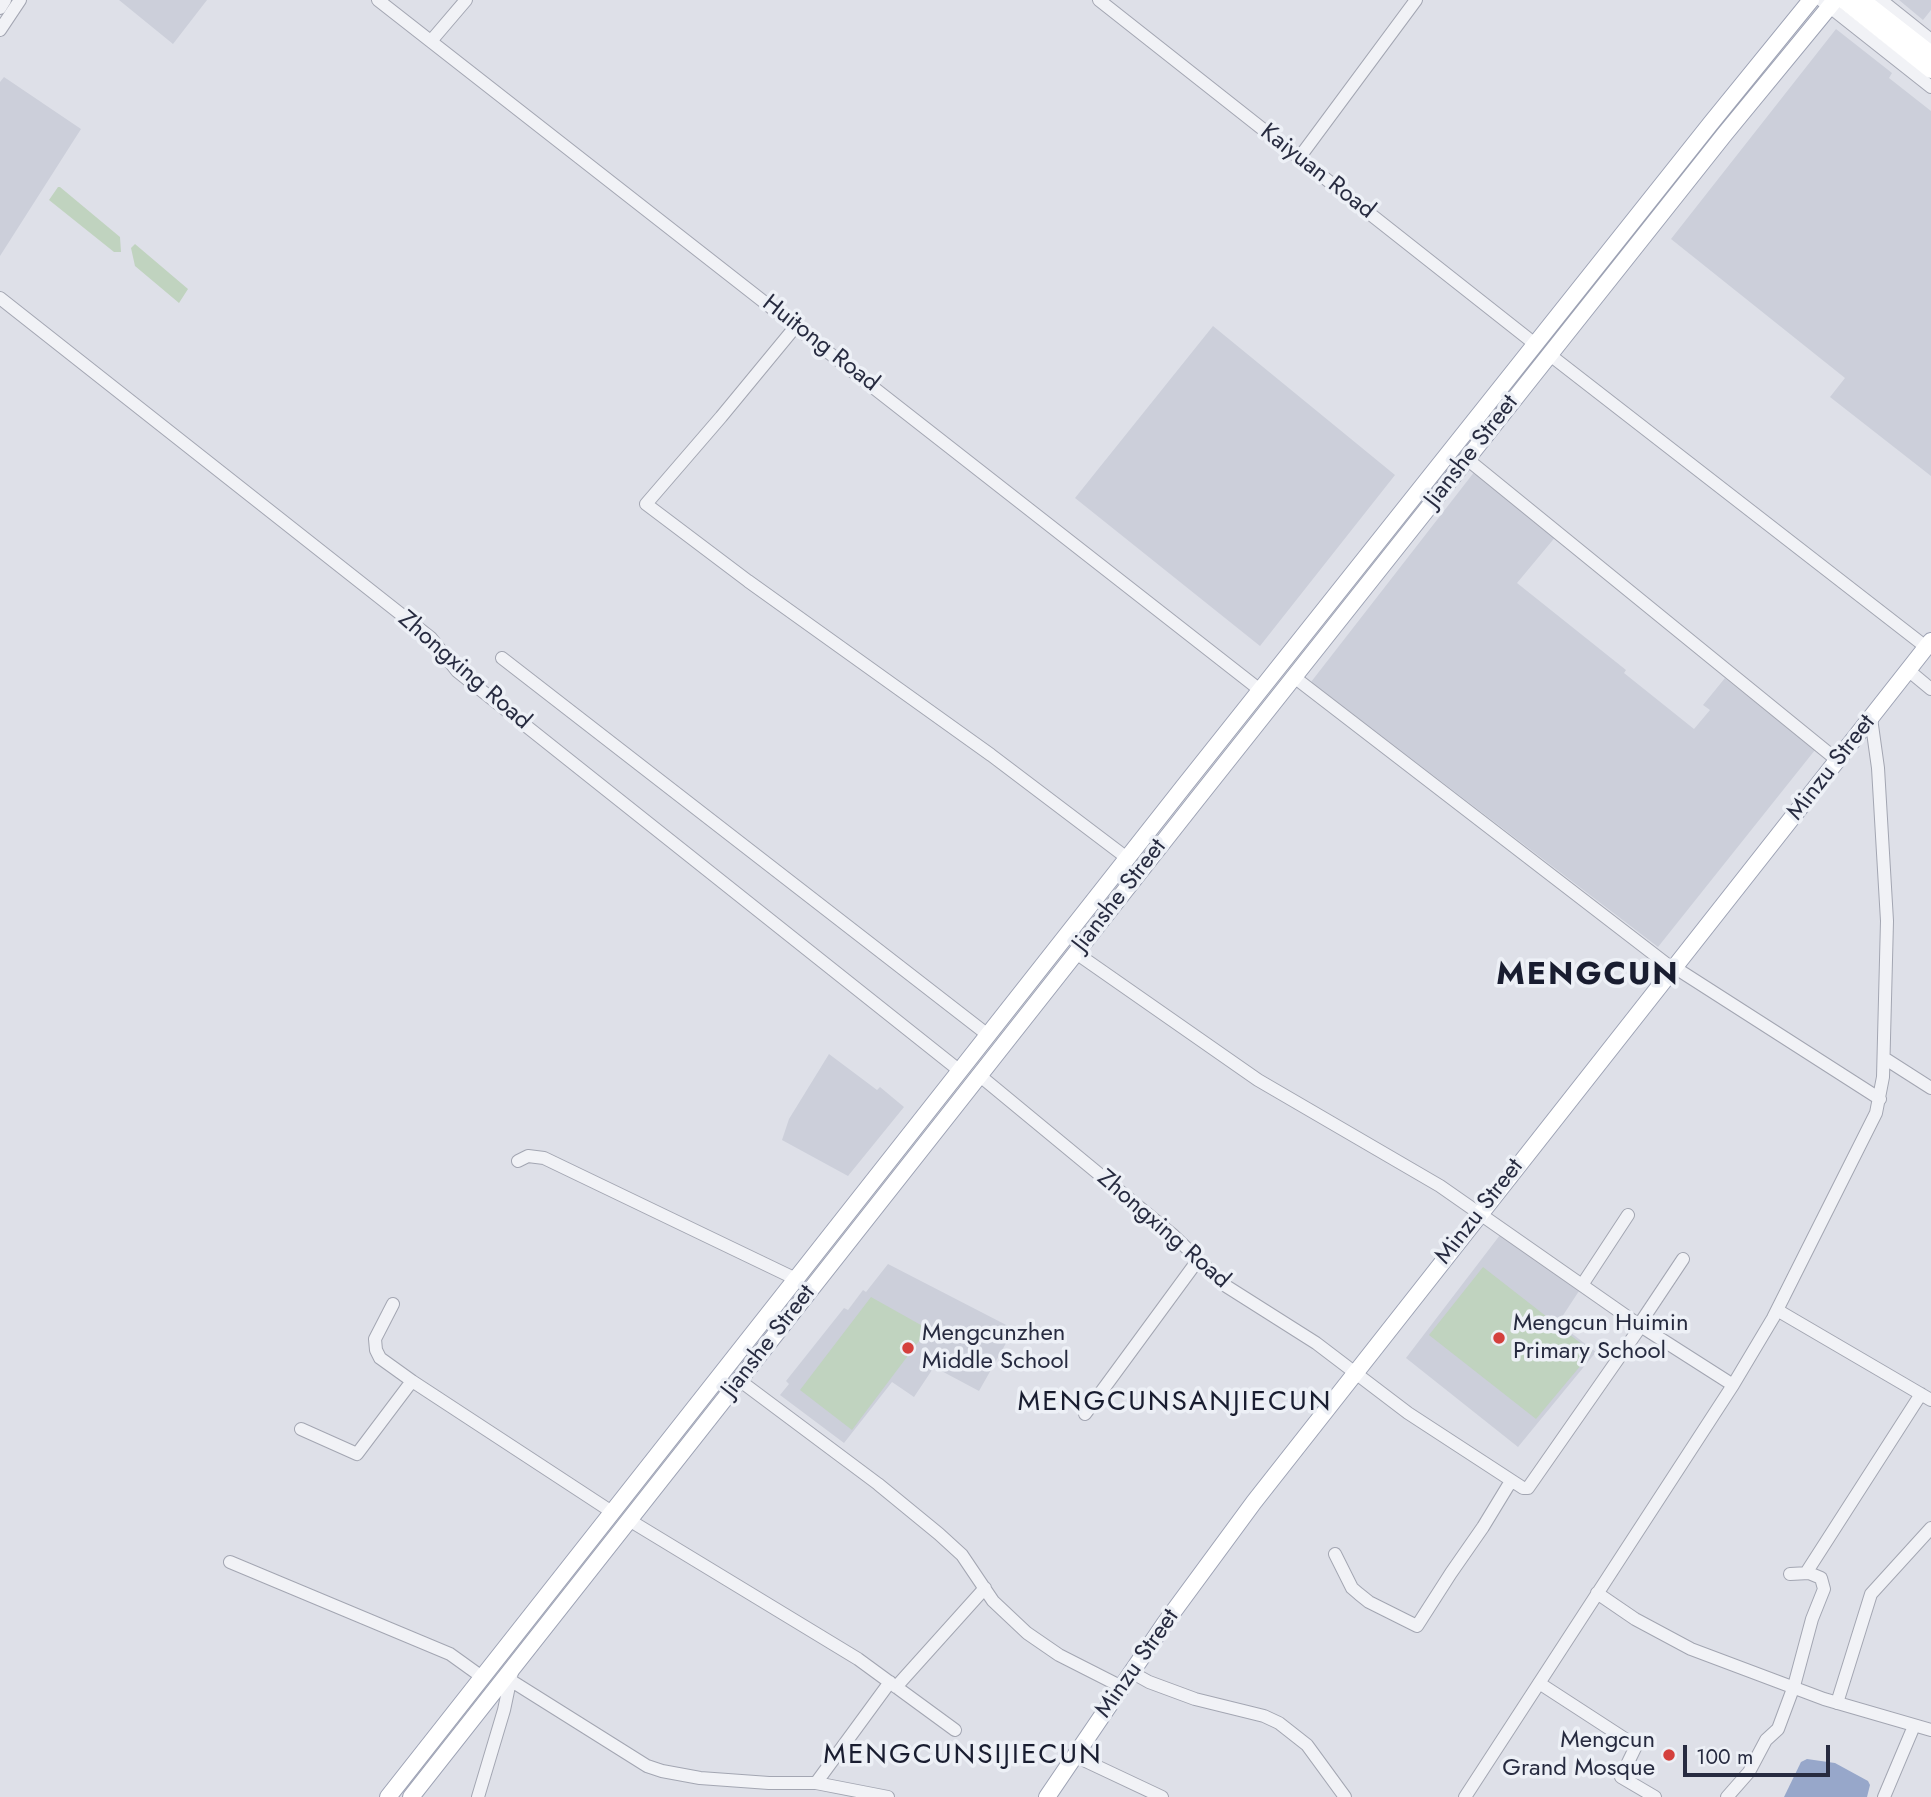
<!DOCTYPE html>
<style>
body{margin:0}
#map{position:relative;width:1931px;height:1797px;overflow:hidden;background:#dee0e8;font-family:Jost,sans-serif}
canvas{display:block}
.scale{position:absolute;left:1683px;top:1745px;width:147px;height:32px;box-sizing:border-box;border:4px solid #272b40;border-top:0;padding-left:9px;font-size:21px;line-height:24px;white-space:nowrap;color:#272b40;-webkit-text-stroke:5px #edf0f6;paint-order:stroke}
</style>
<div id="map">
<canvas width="1931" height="1797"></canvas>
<div class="scale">100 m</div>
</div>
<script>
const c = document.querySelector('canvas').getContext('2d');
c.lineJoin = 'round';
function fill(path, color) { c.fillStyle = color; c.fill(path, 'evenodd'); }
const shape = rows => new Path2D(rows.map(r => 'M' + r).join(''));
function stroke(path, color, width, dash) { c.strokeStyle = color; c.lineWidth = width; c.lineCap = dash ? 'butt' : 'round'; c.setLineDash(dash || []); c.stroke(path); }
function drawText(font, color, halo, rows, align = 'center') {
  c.font = font + ' Jost,sans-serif'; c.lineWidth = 7; c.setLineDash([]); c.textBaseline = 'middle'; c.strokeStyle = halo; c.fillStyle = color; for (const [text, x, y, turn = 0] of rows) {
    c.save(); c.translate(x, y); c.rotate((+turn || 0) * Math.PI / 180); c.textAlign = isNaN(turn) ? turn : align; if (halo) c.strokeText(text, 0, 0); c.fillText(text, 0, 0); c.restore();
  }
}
const built = shape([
 [119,0,207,0,173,44],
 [1899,0,1931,0,1931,10,1923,20],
 [1836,29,1892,73,1889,78,1931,111,1931,476,1830,397,1845,378,1671,239],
 [4,77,81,129,0,256,0,82],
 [1213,326,1395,475,1260,646,1075,498],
 [1475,471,1557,535,1517,583,1626,670,1624,673,1694,729,1710,710,1703,705,1725,678,1815,750,1658,947,1311,682],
 [829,1054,877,1090,880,1087,904,1107,848,1176,782,1140,789,1119],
 [1500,1235,1579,1291,1558,1323,1596,1352,1518,1447,1406,1358],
 [888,1264,1014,1329,979,1391,934,1367,914,1397,892,1382,844,1443,780,1395,789,1384,786,1381,844,1308,848,1310,863,1290,866,1292]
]);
const green = shape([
 [58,187,60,187,120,237,121,252,114,252,49,200],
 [135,244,188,289,179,303,135,266,131,248],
 [1483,1267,1592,1352,1536,1419,1429,1335],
 [871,1297,928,1329,852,1430,800,1390]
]);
const water = shape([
 [1807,1759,1835,1763,1868,1781,1870,1785,1867,1797,1784,1797,1801,1762]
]);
const minor = shape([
 [378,0,1260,690],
 [1099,0,1535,344],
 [1821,0,1931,87],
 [1881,0,1931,40],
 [0,8,5,0],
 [0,30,20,0],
 [431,41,466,0],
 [1299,158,1416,0],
 [0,298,431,638,457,671,960,1071],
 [796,326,721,417,646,504,748,581,991,755,1127,858],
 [1550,355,1926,647],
 [1467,459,1837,760],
 [502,658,988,1035],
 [1908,670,1931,689],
 [1294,677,1673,969],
 [1076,953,1258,1080,1440,1186,1639,1325,1733,1385],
 [1674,967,1880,1099],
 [1884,1058,1931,1088],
 [979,1075,1174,1236,1226,1286,1316,1343,1408,1413,1523,1488,1528,1488,1641,1326],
 [518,1161,528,1156,544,1158,796,1279],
 [1582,1285,1628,1215],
 [393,1304,375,1339,376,1350,380,1358,412,1381],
 [1777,1310,1931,1400],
 [1639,1325,1683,1259],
 [739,1380,878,1484,939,1534,962,1555,993,1601,1027,1633,1059,1655,1122,1687],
 [1085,1414,1198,1260],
 [301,1429,357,1454,412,1381,612,1512],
 [629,1520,858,1659,955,1730],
 [1335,1554,1352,1588,1359,1594,1369,1602,1417,1626,1451,1573,1483,1527,1511,1481],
 [230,1562,450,1654,482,1677],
 [1806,1573,1921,1394],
 [1597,1593,1635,1619,1691,1649,1824,1699,1931,1730],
 [1131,1672,1149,1682,1195,1699,1264,1716,1279,1723,1307,1745,1345,1797],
 [510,1680,647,1766,662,1771,700,1778,769,1783,816,1783,888,1797],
 [1539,1683,1636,1746,1621,1777,1655,1797],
 [896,1687,985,1588],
 [1837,1703,1871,1594,1931,1528],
 [1075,1756,1162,1797],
 [816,1783,890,1682],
 [478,1797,504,1710,512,1672],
 [1465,1797,1733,1385,1773,1318,1876,1113,1883,1077,1887,921,1878,768,1871,718],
 [1727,1797,1749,1772,1766,1740,1778,1729,1794,1686,1812,1619,1824,1589,1821,1578,1809,1573,1790,1574],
 [1884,1797,1914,1726]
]);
const major = shape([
 [1843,0,1931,70],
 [1862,0,1931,54],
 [388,1797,1184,786,1711,123,1811,0],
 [411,1797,1198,798,1724,135,1835,0],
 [1047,1797,1165,1623,1254,1502,1931,641]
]);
const markers = [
 [1499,1338,7,"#d4403d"],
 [908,1348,7,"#d4403d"],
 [1669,1755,7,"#d4403d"]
];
const streetNames = [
 ["Kaiyuan Road",1317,172,38],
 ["Huitong Road",820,344,38],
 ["Jianshe Street",1472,452,-52],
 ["Zhongxing Road",464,671,41],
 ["Minzu Street",1832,768,-52],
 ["Jianshe Street",1120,896,-52],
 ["Minzu Street",1480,1212,-52],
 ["Zhongxing Road",1163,1230,41],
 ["Jianshe Street",769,1342,-52],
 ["Minzu Street",1138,1664,-55]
];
const poiNames = [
 ["Mengcun Huimin",1513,1324],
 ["Primary School",1513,1352],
 ["Mengcunzhen",922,1334],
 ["Middle School",922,1362],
 ["Mengcun",1655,1741,"right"],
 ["Grand Mosque",1655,1769,"right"]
];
const quarterNames = [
 ["MENGCUNSANJIECUN",1175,1403],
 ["MENGCUNSIJIECUN",963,1756]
];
const districtNames = [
 ["MENGCUN",1588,976]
];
fill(built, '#cccfda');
fill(green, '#c0d3bf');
fill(water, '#97a7ca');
stroke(minor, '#a3a6b2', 14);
stroke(major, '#9da2b4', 18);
stroke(minor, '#f1f2f6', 12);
stroke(major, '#fff', 16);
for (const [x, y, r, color] of markers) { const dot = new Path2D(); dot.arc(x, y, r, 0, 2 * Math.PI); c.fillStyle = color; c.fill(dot); stroke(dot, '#edf0f6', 2.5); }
drawText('24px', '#272b40', '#edf0f6', streetNames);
drawText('24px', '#272b40', '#edf0f6', poiNames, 'left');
c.letterSpacing = '2px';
drawText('28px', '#191d30', '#edf0f6', quarterNames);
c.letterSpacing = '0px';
c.letterSpacing = '2px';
drawText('bold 32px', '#191d30', '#edf0f6', districtNames);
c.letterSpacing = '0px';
</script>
